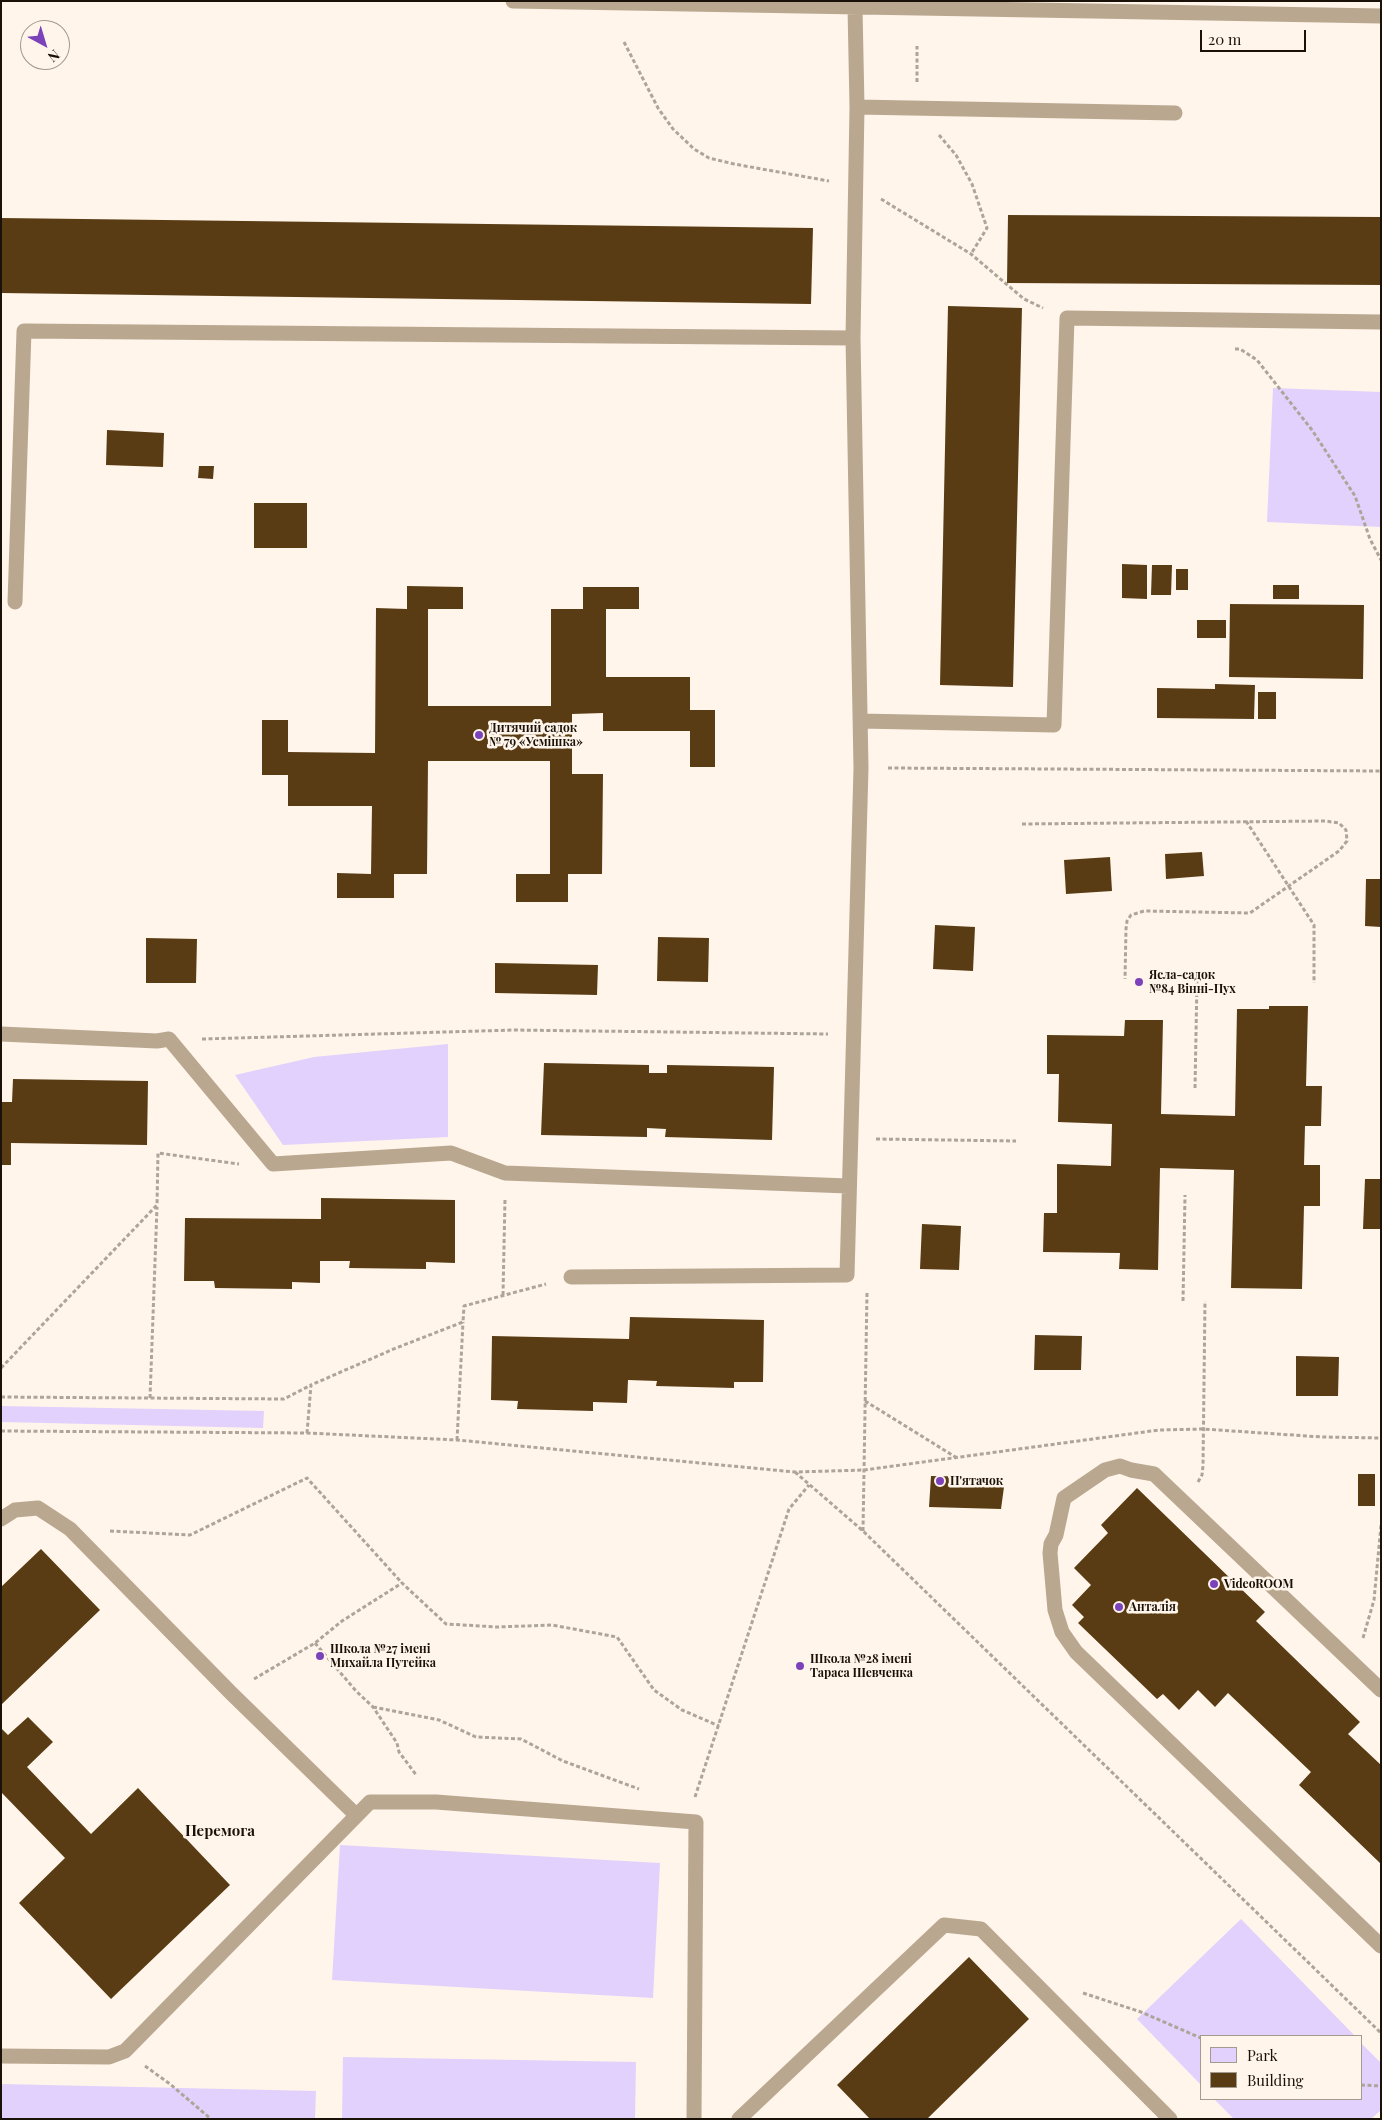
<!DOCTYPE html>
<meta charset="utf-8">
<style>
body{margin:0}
#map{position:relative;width:1382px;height:2120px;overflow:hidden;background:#fff5ea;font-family:"Playfair Display",serif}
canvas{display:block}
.frame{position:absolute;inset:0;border:2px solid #1a1209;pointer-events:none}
.legend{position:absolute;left:1200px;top:2035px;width:162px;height:65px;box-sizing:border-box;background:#fff5ea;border:1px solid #a39a90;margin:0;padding:6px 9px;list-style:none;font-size:15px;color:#1a1209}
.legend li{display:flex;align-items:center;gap:10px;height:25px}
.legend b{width:25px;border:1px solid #a39a90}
.north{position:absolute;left:20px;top:20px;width:50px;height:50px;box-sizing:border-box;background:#fff5ea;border:1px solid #a39a90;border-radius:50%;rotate:141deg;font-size:14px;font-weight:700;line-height:20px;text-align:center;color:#1a1209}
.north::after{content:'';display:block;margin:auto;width:18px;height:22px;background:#7c42b9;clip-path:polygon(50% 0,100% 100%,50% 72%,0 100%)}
.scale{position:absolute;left:1200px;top:30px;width:106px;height:22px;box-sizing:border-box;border:2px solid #1a1209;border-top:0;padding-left:6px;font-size:15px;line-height:18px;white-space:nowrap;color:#1a1209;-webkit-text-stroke:4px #fff5ea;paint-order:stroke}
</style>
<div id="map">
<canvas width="1382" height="2120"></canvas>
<div class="frame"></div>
<ul class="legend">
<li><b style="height:14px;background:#e2d1fd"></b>Park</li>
<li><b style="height:14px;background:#593c14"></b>Building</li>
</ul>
<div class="north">N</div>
<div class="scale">20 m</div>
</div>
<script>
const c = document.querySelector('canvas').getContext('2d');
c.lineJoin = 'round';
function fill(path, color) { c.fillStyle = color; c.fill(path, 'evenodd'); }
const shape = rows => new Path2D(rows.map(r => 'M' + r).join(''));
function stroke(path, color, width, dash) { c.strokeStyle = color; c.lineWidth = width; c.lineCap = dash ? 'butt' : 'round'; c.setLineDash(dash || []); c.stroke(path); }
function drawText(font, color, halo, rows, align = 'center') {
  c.font = font + ' "Playfair Display",serif'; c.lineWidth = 5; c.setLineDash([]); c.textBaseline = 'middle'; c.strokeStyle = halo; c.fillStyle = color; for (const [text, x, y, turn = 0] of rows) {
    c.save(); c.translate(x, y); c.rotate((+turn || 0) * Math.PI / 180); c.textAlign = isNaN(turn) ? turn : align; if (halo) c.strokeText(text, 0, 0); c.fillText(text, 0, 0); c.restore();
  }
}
const green = shape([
 [1273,388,1381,392,1381,527,1267,522],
 [448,1044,448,1137,283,1145,235,1075,314,1057],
 [1,1406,264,1411,263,1428,1,1422],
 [340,1845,660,1863,653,1998,332,1980],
 [1241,1919,1355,2036,1201,2036,1201,2085,1137,2019],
 [1361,2043,1381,2063,1381,2110,1371,2119,1234,2119,1214,2099,1361,2099],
 [343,2057,636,2062,635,2119,342,2119],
 [1,2084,316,2091,315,2119,1,2119]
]);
const building = shape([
 [1008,215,1381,217,1381,285,1007,283],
 [1,218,813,228,811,304,1,293],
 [948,306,1022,308,1013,687,940,685],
 [107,430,164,433,163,467,106,465],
 [199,466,214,466,213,479,198,478],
 [254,503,307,503,307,548,254,548],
 [1122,564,1147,565,1147,599,1122,598],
 [1152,565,1172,565,1171,595,1151,595],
 [1176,569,1188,569,1188,590,1176,590],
 [1273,585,1299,585,1299,599,1273,599],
 [407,586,463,587,463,609,428,609,428,706,551,706,551,609,583,609,583,587,639,587,639,609,606,609,606,677,690,677,690,710,715,710,715,767,690,767,690,731,603,731,603,713,572,714,572,774,603,774,602,874,568,874,568,902,516,902,516,874,550,874,550,761,428,761,427,874,394,874,394,898,337,898,337,873,371,874,372,806,288,806,288,775,262,775,262,720,288,720,288,752,375,753,376,608,407,609],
 [1230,604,1364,605,1363,679,1229,677],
 [1197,620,1226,620,1226,638,1197,638],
 [1215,684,1255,685,1254,719,1157,718,1157,688,1215,689],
 [1258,692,1276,692,1276,719,1258,719],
 [1202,852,1204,876,1166,879,1165,854],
 [1110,857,1112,891,1066,894,1064,860],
 [1366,879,1381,879,1381,927,1365,926],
 [935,925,975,927,973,971,933,969],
 [658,937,709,938,708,982,657,981],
 [146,938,197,939,196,983,146,983],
 [495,963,598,965,597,995,495,993],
 [1269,1006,1308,1006,1306,1086,1322,1086,1321,1126,1305,1126,1304,1165,1320,1165,1320,1206,1304,1206,1302,1289,1231,1288,1234,1170,1160,1168,1158,1270,1119,1269,1120,1253,1043,1252,1044,1213,1057,1213,1057,1164,1111,1166,1112,1124,1058,1122,1059,1074,1047,1074,1047,1035,1124,1036,1125,1020,1163,1020,1161,1114,1235,1116,1237,1009,1269,1009],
 [544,1063,649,1065,649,1073,667,1073,667,1065,774,1067,772,1140,665,1137,666,1129,647,1128,647,1137,541,1135],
 [13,1079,148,1081,147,1145,11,1143,11,1165,1,1165,1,1102,12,1102],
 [1365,1179,1381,1179,1381,1229,1363,1229],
 [321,1198,455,1200,455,1263,426,1262,426,1269,349,1268,350,1261,320,1261,320,1283,292,1282,292,1289,215,1288,214,1281,184,1281,185,1218,321,1219],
 [922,1224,961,1226,959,1270,920,1269],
 [630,1317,764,1320,763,1382,734,1382,734,1388,656,1386,657,1381,628,1380,627,1403,593,1402,593,1411,517,1409,518,1401,491,1400,492,1336,629,1339],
 [1035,1335,1082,1336,1081,1370,1034,1370],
 [1296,1356,1339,1357,1338,1396,1296,1396],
 [1358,1474,1375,1474,1375,1506,1358,1506],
 [931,1476,994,1477,1004,1487,1001,1509,929,1507],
 [1137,1488,1265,1612,1256,1621,1360,1722,1348,1734,1381,1765,1381,1864,1299,1785,1311,1772,1228,1693,1215,1707,1198,1690,1179,1710,1163,1694,1157,1699,1078,1623,1084,1617,1072,1605,1091,1585,1074,1568,1108,1533,1101,1525],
 [41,1549,100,1610,1,1705,1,1587],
 [28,1717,53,1742,27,1767,91,1834,138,1788,230,1885,111,1999,19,1903,65,1858,1,1792,1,1728,8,1735],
 [969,1957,1029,2019,927,2119,870,2119,837,2085]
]);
const path = shape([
 [624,42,658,108,673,129,694,149,709,158,734,164,829,181],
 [917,82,917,46],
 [939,135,956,155,972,184,987,228,971,254],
 [881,199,971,254,1024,299,1043,308],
 [1235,349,1240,349,1257,360,1312,430,1355,496,1370,539,1381,560],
 [888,768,1381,771],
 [1246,821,1314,925,1314,983],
 [1022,824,1325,821,1339,823,1346,830,1347,841,1339,851,1250,913,1144,911,1131,915,1127,921,1126,929,1125,979],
 [202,1039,514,1030,828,1034],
 [1195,1088,1197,980],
 [876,1139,1016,1141],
 [503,1295,505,1199],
 [1183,1301,1185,1195],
 [1,1368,157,1205,158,1153,239,1164],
 [1,1397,284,1399,311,1385],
 [150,1398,157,1207],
 [865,1401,957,1458],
 [1,1431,307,1433,457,1440,795,1472,864,1470,1159,1430,1203,1429,1322,1437,1381,1438],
 [307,1433,311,1385,396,1348,463,1322,464,1306,546,1284],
 [457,1440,463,1322],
 [795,1472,863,1531,1381,2033],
 [1198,1482,1202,1475,1203,1466,1205,1301],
 [110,1531,190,1535,307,1478,402,1583],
 [863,1531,867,1292],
 [1363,1638,1374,1600,1381,1525],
 [315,1643,356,1691,373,1707,397,1743,399,1752,417,1776],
 [254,1679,315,1643,342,1621,402,1583,446,1624,497,1627,552,1625,617,1637,654,1690,682,1710,719,1726],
 [373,1707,439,1720,476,1737,521,1739,563,1761,639,1789],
 [695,1797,789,1509,809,1485],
 [1083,1993,1141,2012,1201,2038],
 [145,2066,170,2084,211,2119],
 [1361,2085,1381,2086]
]);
const service = shape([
 [513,1,1381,16],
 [857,107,1175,113],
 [15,602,24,331,853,338],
 [861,721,1054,725,1067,318,1381,322],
 [1,1034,157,1041,169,1039,273,1164,451,1153,505,1173,848,1186],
 [571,1277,847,1275,861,768,853,338,857,107,855,7],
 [1,1519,15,1510,38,1508,70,1529,231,1693,356,1815],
 [1381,1690,1154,1474,1131,1470,1120,1466,1105,1470,1064,1498,1056,1535,1051,1544,1050,1553,1055,1610,1062,1632,1076,1652,1381,1946],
 [1,2056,109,2057,125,2051,370,1802,436,1802,696,1822,694,2119],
 [739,2119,944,1925,981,1929,1170,2119]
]);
const markers = [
 [479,735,5,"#7c42b9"],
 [1139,982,5,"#7c42b9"],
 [940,1481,5,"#7c42b9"],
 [1214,1584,5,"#7c42b9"],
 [1119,1607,5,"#7c42b9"],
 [320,1656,5,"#7c42b9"],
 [800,1666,5,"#7c42b9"]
];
const poiNames = [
 ["Дитячий садок",489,728],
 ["№ 79 «Усмішка»",489,742],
 ["Ясла-садок",1149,975],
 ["№84 Вінні-Пух",1149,989],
 ["П'ятачок",950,1481],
 ["VideoROOM",1224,1584],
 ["Анталія",1129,1607],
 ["Школа №27 імені",330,1649],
 ["Михайла Путейка",330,1663],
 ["Школа №28 імені",810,1659],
 ["Тараса Шевченка",810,1673]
];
const quarterNames = [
 ["Перемога",220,1831]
];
fill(green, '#e2d1fd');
fill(building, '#593c14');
stroke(path, '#aea59a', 3, [4, 2.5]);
stroke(service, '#baa790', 15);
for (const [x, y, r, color] of markers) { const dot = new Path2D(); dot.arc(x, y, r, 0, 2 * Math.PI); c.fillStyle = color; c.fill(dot); stroke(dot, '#fff5ea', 2); }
drawText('bold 12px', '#1a1209', '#fff5ea', poiNames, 'left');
drawText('bold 15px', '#1a1209', '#fff5ea', quarterNames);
</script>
